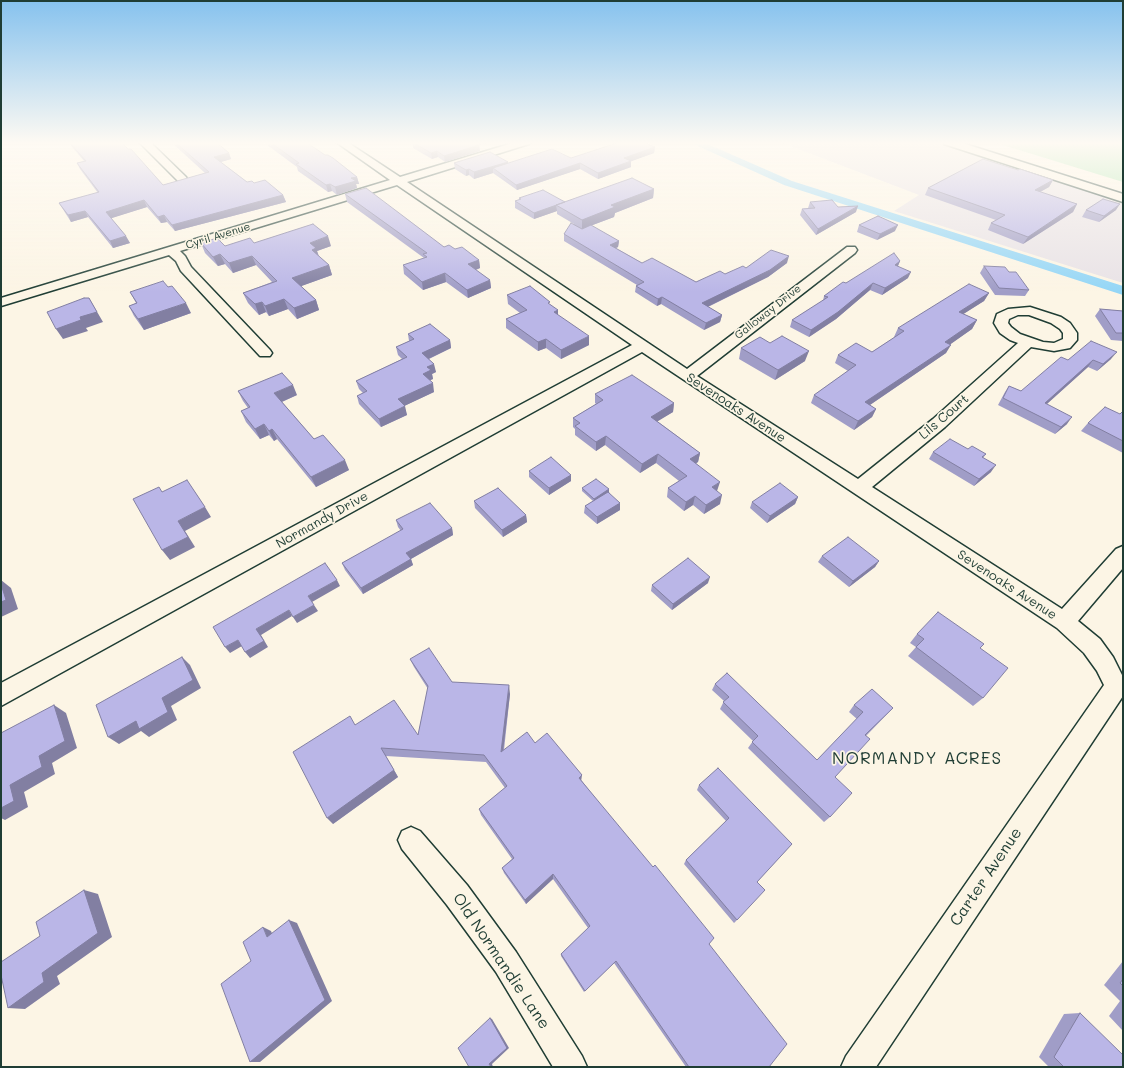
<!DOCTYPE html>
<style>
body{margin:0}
#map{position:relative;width:1124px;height:1068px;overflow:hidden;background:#fcf5e5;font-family:Mali,sans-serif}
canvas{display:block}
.frame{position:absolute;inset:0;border:2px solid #1f3d34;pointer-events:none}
</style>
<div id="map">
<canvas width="1124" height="1068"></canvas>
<div class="frame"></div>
</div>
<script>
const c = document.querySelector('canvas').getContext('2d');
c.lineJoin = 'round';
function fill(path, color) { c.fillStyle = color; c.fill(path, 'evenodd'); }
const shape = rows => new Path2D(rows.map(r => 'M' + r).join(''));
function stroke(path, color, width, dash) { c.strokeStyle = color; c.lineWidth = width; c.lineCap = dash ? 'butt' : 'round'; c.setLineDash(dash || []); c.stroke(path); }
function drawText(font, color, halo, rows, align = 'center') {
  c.font = font + ' Mali,sans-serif'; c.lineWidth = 3.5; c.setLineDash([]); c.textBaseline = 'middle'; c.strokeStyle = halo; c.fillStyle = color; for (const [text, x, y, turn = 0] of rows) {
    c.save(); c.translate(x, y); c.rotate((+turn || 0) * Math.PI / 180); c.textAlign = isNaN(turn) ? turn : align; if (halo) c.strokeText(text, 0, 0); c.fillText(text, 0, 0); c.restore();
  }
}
const built = shape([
 [780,142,943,142,1123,200,1123,283,894,211,919,195]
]);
const green = shape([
 [993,142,1123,142,1123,182]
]);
const canal = shape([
 [689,142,703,142,792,181,1123,286,1123,295,784,185,689,142]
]);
const street = shape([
 [139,142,150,142,186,177,187,179,186,181,178,181,139,142],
 [336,142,347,142,400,177,516,142,531,142,529,144,407,182,687,369,847,247,855,247,857,250,855,253,697,376,858,479,933,419,1018,343,1010,340,1000,333,994,323,997,314,1008,309,1030,307,1061,317,1070,323,1077,333,1077,340,1070,348,1054,351,1031,347,945,427,872,487,1062,609,1116,549,1123,546,1123,568,1078,621,1100,639,1113,657,1123,677,1123,696,876,1067,841,1067,846,1056,1104,685,1097,671,1084,653,1057,628,642,352,1,706,1,683,632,345,397,185,180,251,185,256,191,267,270,350,272,353,270,356,260,356,181,271,176,261,169,255,1,306,1,298,390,180,336,142],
 [1018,315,1029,315,1051,323,1060,329,1063,333,1063,339,1054,343,1043,342,1020,334,1011,327,1008,323,1009,319,1018,315],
 [411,827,420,831,467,885,516,952,582,1056,587,1067,553,1067,496,972,447,905,402,849,398,840,402,831,411,827]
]);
const secondary = shape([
 [943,142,959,142,1123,194,1123,202,944,144,943,142]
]);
const wall = shape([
 [68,142,121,142,163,185,205,173,171,142,216,142,229,153,231,159,221,162,247,182,254,183,283,195,286,202,175,231,167,222,161,223,147,207,111,218,130,243,113,248,88,217,71,222,59,203,98,193,80,169,77,163,84,161],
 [263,142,306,142,357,177,359,184,356,184,357,188,337,195,332,191,328,192,298,171,297,167],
 [407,142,490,142,479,145,480,151,445,162,438,157,432,159,413,148,413,145],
 [655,147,654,153,631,161,631,167,598,179,580,169,517,190,493,173,474,179,469,175,466,176,455,169,454,163,508,162,508,163,571,158],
 [1018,170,1053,180,1049,187,1040,192,1077,204,1073,212,1023,244,988,230,991,223,996,220,925,195,928,188],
 [654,189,653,198,615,213,614,217,582,229,619,241,618,247,616,248,642,263,696,282,746,268,787,263,768,277,708,307,722,315,720,322,704,330,661,304,657,306,635,292,636,286,637,285,564,241,564,234,574,224,557,214,557,211,534,219,515,208,515,201,519,200,519,198,565,202],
 [345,194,444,247,479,260,480,268,476,270,490,280,491,288,468,298,446,282,423,290,404,274,403,265,424,258,347,202],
 [810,202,838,207,856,212,816,235,800,215,802,209,808,208],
 [1086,210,1116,210,1099,222,1082,217],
 [859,225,895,231,877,240,857,232],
 [201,243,225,246,254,243,331,246,317,251,319,256,329,265,332,275,301,286,316,300,319,310,297,319,288,309,269,316,266,312,259,315,248,303,243,293,272,282,256,265,233,273,225,264,218,266,205,253],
 [900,261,898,266,908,278,882,295,870,290,836,319,809,337,790,327,792,320,823,301,824,296,846,283],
 [984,266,1029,290,1025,296,995,295,980,273],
 [130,292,191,313,144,330,134,316,129,306,136,303],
 [989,293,984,301,963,314,977,320,972,329,950,344,946,353,870,405,876,409,872,417,854,430,811,403,814,395,848,371,835,363,838,355,872,352,895,337,894,337,898,328],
 [507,295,550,305,558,310,558,315,589,345,561,359,546,348,538,351,506,328,506,319,520,313,508,304],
 [1100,309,1123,311,1123,341,1111,340,1095,316],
 [408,334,450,340,451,348,429,359,436,372,432,374,433,379,429,380,434,392,404,406,407,415,381,427,359,404,357,396,363,393,359,389,356,381,402,359,398,355,396,347,409,341],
 [770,343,805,361,775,380,739,359,741,348],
 [1111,359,1097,371,1088,367,1047,404,1067,424,1055,434,998,405,1005,392,1009,386,1021,391,1068,360],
 [238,391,297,395,282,402,314,439,349,470,316,487,277,439,274,441,269,435,260,439,246,422,241,411,248,408,243,401],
 [595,394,674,403,673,412,657,421,700,453,698,462,696,463,717,491,720,504,704,514,693,505,684,511,667,497,668,488,679,481,656,463,640,473,605,445,596,451,575,435,575,429,573,427,573,418,596,404,595,403],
 [1123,411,1123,453,1081,431,1088,423,1120,414],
 [968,449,986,454,983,458,991,472,974,486,929,459,933,452],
 [529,471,571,475,571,481,549,495,529,477],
 [582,488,609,489,609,492,620,510,597,524,584,513,585,506,593,501,582,491],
 [798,497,795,504,767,523,750,508,752,502],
 [474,501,526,515,527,522,503,537,475,508],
 [396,520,452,528,453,535,411,559,413,565,363,594,345,570,342,563,401,531,398,527],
 [822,556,879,561,875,567,849,587,818,562],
 [708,583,672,610,651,591,652,585],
 [917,634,980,648,983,698,973,706,908,656,916,647,910,643],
 [410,659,452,682,510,694,504,750,535,743,582,781,709,944,769,1067,686,1067,614,963,584,992,561,956,561,954,588,928,553,879,526,904,504,873,502,868,512,859,481,815,479,809,505,788,486,762,386,756,398,777,333,824,355,725,418,735,428,689,414,667],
 [715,684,817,760,857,719,849,712,854,705,893,708,866,736,835,777,830,817,824,822,748,748,753,741,720,709,724,701,712,690],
 [699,785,792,844,757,882,737,920,734,923,684,864,686,860,726,821,697,790],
 [1123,961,1123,1031,1109,1016,1120,1001,1104,985],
 [1080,1013,1123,1067,1049,1067,1039,1057,1064,1014]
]);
const shadedWall = shape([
 [473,142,490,142,479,145,480,151,445,162,444,156],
 [655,147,654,153,624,164,624,158],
 [437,151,438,157,432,159,431,153],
 [229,153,231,159,217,163,214,157],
 [631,161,631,167,598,179,598,173],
 [508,162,508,168,493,168,493,173,474,179,474,172],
 [580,163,580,169,517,190,516,185],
 [469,169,469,175,466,176,466,170],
 [357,177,359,184,356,184,357,188,337,195,335,187,351,178],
 [1053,180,1049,187,1031,197,1035,190],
 [330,184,332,191,328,192,326,185],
 [654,189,653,198,615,213,614,217,582,229,582,220,611,205],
 [283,195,286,202,175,231,172,225],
 [144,200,147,207,109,219,106,212],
 [1077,204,1073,212,1023,244,1028,237],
 [1120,204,1116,210,1099,222,1104,216],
 [556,205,557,211,534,219,534,213],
 [858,206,856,212,816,235,818,229],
 [85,211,88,217,71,222,68,215],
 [164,215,167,222,161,223,158,217],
 [898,225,895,231,877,240,880,234],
 [126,236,130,243,113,248,110,241],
 [328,236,331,246,317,251,319,258,315,260,310,243],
 [619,241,618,247,609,251,610,245],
 [220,254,225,264,218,266,213,257],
 [252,256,256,265,233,273,229,263],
 [789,256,787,263,768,277,701,310,702,303],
 [479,260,480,268,469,272,468,264],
 [900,261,897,268,895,265],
 [329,265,332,275,296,288,292,278],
 [911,272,908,278,882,295,885,288],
 [445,273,446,282,423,290,422,282],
 [490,280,491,288,468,298,467,290],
 [873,283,870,290,836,319,809,337,811,330],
 [989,293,984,301,954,320,959,312],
 [662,297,661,304,657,306,658,299],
 [89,298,103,322,86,328,88,331,63,339,56,329,80,317],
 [284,299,288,309,269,316,265,306],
 [316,300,319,310,297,319,294,308],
 [262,302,266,312,259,315,255,304],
 [186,303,191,313,144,330,138,319],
 [558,310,558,319,554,312],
 [722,315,720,322,704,330,706,323],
 [977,320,972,329,941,351,945,342],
 [589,336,589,345,561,359,561,350],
 [546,339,546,348,538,351,538,342],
 [450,340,451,348,424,361,422,353],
 [951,345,946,353,861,411,865,402],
 [809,351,805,361,775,380,778,370],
 [1117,352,1111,359,1097,371,1103,364],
 [1093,360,1088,367,1040,410,1045,403],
 [434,364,436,372,432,374,433,379,424,383,423,374,427,367],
 [433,383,434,392,400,408,398,399],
 [293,385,297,395,279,403,274,393],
 [674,403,673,412,650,426,651,417],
 [405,406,407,415,381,427,379,419],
 [876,409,872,417,854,430,858,421],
 [1072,417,1067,424,1055,434,1061,427],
 [264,424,269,435,260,439,255,429],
 [272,429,277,439,274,441,269,431],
 [606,436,605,445,596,451,596,442],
 [700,453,698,462,688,468,690,459],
 [658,454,656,463,640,473,642,464],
 [345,460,349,470,316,487,311,477],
 [996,465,991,472,974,486,979,479],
 [571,475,571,481,549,495,549,488],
 [720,482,717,491,710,496,712,487],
 [609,489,609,493,594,502,594,499],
 [722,495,720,504,704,514,706,505],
 [695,496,693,505,684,511,686,502],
 [798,497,795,504,767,523,770,516],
 [620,503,620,510,597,524,597,517],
 [205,507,211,517,185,531,195,547,170,560,162,550,178,521],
 [526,515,527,522,503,537,502,530],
 [452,528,453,535,409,560,406,553],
 [411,559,413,565,363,594,361,588],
 [879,561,875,567,849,587,853,581],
 [710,577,708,583,672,610,673,604],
 [1,580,11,588,18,609,1,617],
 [337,580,340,586,312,602,308,596],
 [314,605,318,611,297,623,293,617],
 [289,610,292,616,261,635,268,647,250,658,245,652,256,629],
 [238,640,242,646,230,653,225,647],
 [182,657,190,665,201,688,171,706,177,720,149,737,141,731,119,744,108,737,162,698],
 [509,685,510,694,502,759,501,752],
 [54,705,66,713,77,748,52,763,55,774,24,792,28,807,5,820,1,818,1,808,10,785,39,756],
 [394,770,398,777,333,824,327,818],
 [582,775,581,782,579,778],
 [553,874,553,879,526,904,525,900],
 [84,890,98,894,112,937,57,976,60,984,25,1009,8,1008],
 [289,920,297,923,332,1001,260,1062,250,1062],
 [263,927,271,931,275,940,267,937],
 [490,1018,492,1019,509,1048,492,1064,493,1067,491,1067,489,1064]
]);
const building = shape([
 [69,142,121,142,128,149,131,149,163,185,209,172,175,142,216,142,229,153,214,157,247,182,252,181,254,183,265,180,283,195,172,225,164,215,158,217,144,200,106,212,126,236,110,241,85,211,68,215,59,203,99,192,77,163,86,161,69,142],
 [270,142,306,142,325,155,328,155,333,158,357,177,351,178,356,181,335,187,330,184,326,185,296,164,299,163,270,142],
 [412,142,474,142,479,145,444,156,437,151,431,153,412,142],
 [620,142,643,142,655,147,624,158,631,161,598,173,580,163,516,185,493,168,552,149,571,158,620,142],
 [490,152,508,162,474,172,469,169,466,170,454,163,490,152],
 [983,159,1018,170,1020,169,1053,180,1035,190,1077,204,1028,237,991,223,1005,215,928,188,983,159],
 [632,178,654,189,611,205,615,207,582,220,556,205,632,178],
 [366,188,444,247,449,245,455,249,462,247,479,260,468,264,490,280,467,290,445,273,422,282,403,265,427,257,423,254,427,253,345,194,366,188],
 [543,190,565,202,534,213,515,201,521,199,519,198,543,190],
 [1103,199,1120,204,1104,216,1086,210,1103,199],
 [832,200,838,207,858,206,818,229,802,209,815,208,810,202,832,200],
 [878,216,898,225,880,234,859,225,878,216],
 [571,223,582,229,591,225,619,241,610,245,642,263,652,258,696,282,720,271,725,274,743,266,746,268,771,250,789,256,770,270,702,303,722,315,706,323,662,297,658,299,636,286,644,282,564,234,571,223],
 [313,224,328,236,310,243,316,248,312,250,329,265,292,278,316,300,294,308,284,299,265,306,262,302,255,304,243,293,277,281,252,256,229,263,220,254,213,257,201,243,217,238,225,246,250,238,254,243,313,224],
 [894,253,900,261,895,265,911,272,885,288,873,283,838,312,811,330,792,320,828,297,824,296,843,282,846,283,894,253],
 [984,266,1005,267,1009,272,1016,272,1029,290,999,288,984,266],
 [163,281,168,287,172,286,186,303,138,319,129,306,137,303,130,292,163,281],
 [969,284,989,293,959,312,977,320,945,342,951,345,865,402,876,409,858,421,814,395,856,365,838,355,856,343,872,352,904,331,898,328,969,284],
 [530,286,550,302,548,303,558,310,554,312,589,336,561,350,546,339,538,342,506,319,527,310,507,295,530,286],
 [84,298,89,298,97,312,80,317,81,320,56,329,47,312,84,298],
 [1100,309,1123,311,1123,333,1116,333,1100,309],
 [430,324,450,340,422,353,434,364,427,367,431,370,423,374,433,383,398,399,405,406,379,419,357,396,367,391,356,381,407,357,396,347,414,339,408,334,430,324],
 [782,336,809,351,778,370,741,348,760,337,770,343,782,336],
 [1091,341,1117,352,1103,364,1093,360,1045,403,1072,417,1061,427,1003,398,1009,386,1021,391,1061,357,1068,360,1091,341],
 [282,373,293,385,274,393,314,439,323,435,345,460,311,477,272,429,269,431,264,424,255,429,241,411,250,407,238,391,282,373],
 [632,375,674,403,651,417,700,453,690,459,720,482,712,487,722,495,706,505,695,496,686,502,668,488,687,476,658,454,642,464,606,436,596,442,575,426,580,423,573,418,603,400,595,394,632,375],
 [1105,407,1120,414,1123,411,1123,441,1088,423,1105,407],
 [950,439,968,449,972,446,986,454,982,457,996,465,979,479,933,452,950,439],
 [551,457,571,475,549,488,529,471,551,457],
 [596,479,609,489,594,499,582,488,596,479],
 [187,480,205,507,178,521,188,537,162,550,133,499,159,487,162,492,187,480],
 [780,483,798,497,770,516,752,502,780,483],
 [498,488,526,515,502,530,474,501,498,488],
 [608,492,620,503,597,517,585,506,608,492],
 [430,503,452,528,406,553,411,559,361,588,342,563,403,529,396,520,430,503],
 [848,537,879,561,853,581,822,556,848,537],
 [688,558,710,577,673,604,652,585,688,558],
 [325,563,337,580,308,596,314,605,293,617,289,610,256,629,264,641,245,652,238,640,225,647,213,627,325,563],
 [1,584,6,600,1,602,1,584],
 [938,612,984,644,980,648,1008,668,983,698,916,647,924,639,917,634,938,612],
 [429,648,452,682,509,685,501,752,527,732,535,743,547,733,582,775,579,778,653,867,655,865,714,938,709,944,787,1044,769,1067,689,1067,616,961,585,991,561,954,590,926,553,874,525,900,502,868,514,858,479,809,507,786,484,755,381,748,394,770,327,818,293,752,350,716,355,725,394,700,418,735,428,686,410,659,429,648],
 [182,657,193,680,162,698,168,712,139,729,136,721,108,737,96,705,182,657],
 [727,673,817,760,863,712,854,705,872,689,893,708,865,735,870,739,835,777,852,793,830,817,752,742,758,736,723,702,729,697,715,684,727,673],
 [54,705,65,741,39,756,42,767,10,785,14,801,1,808,1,733,54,705],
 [718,768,792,844,757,882,765,890,737,920,686,860,729,818,699,785,718,768],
 [84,890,98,933,42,973,44,982,8,1008,1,975,1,962,40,936,36,922,84,890],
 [289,920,325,1000,250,1062,221,984,251,961,243,942,263,927,267,937,289,920],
 [1123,979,1123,986,1120,983,1123,979],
 [1080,1013,1123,1055,1123,1067,1064,1067,1054,1057,1080,1013],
 [490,1018,507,1048,489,1064,491,1067,469,1067,458,1048,490,1018]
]);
const farStreetnames = [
 ["Cyril Avenue",218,236,-17],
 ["Galloway Drive",768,312,-38]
];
const streetNames = [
 ["Sevenoaks Avenue",736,408,33],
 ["Lils Court",944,417,-41],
 ["Normandy Drive",322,520,-29],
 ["Sevenoaks Avenue",1007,585,33]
];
const nearStreetnames = [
 ["Carter Avenue",986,877,-56],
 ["Old Normandie Lane",501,961,56]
];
const nearNeighbourhoodnames = [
 ["NORMANDY ACRES",917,759]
];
fill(built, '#e8e2e6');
fill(green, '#a7e6ae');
fill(canal, '#94d6f6');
stroke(street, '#1f3d34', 3);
stroke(secondary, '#1f3d34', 3);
fill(street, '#fcf5e5');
fill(secondary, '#fcf5e5');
fill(wall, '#a09dc7');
fill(shadedWall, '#827fa2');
fill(building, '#bab6e7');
stroke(building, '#827fa2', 1);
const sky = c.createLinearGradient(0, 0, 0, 292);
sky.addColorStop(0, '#86c2ee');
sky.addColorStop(0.49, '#fefaf3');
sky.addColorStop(1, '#fefaf300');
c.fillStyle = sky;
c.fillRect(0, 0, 1124, 292);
drawText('11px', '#1f3d34', '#fcf5e5', farStreetnames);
drawText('13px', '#1f3d34', '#fcf5e5', streetNames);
drawText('16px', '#1f3d34', '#fcf5e5', nearStreetnames);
c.letterSpacing = '1px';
drawText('17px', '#1f3d34', '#fcf5e5', nearNeighbourhoodnames);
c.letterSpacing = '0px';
</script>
